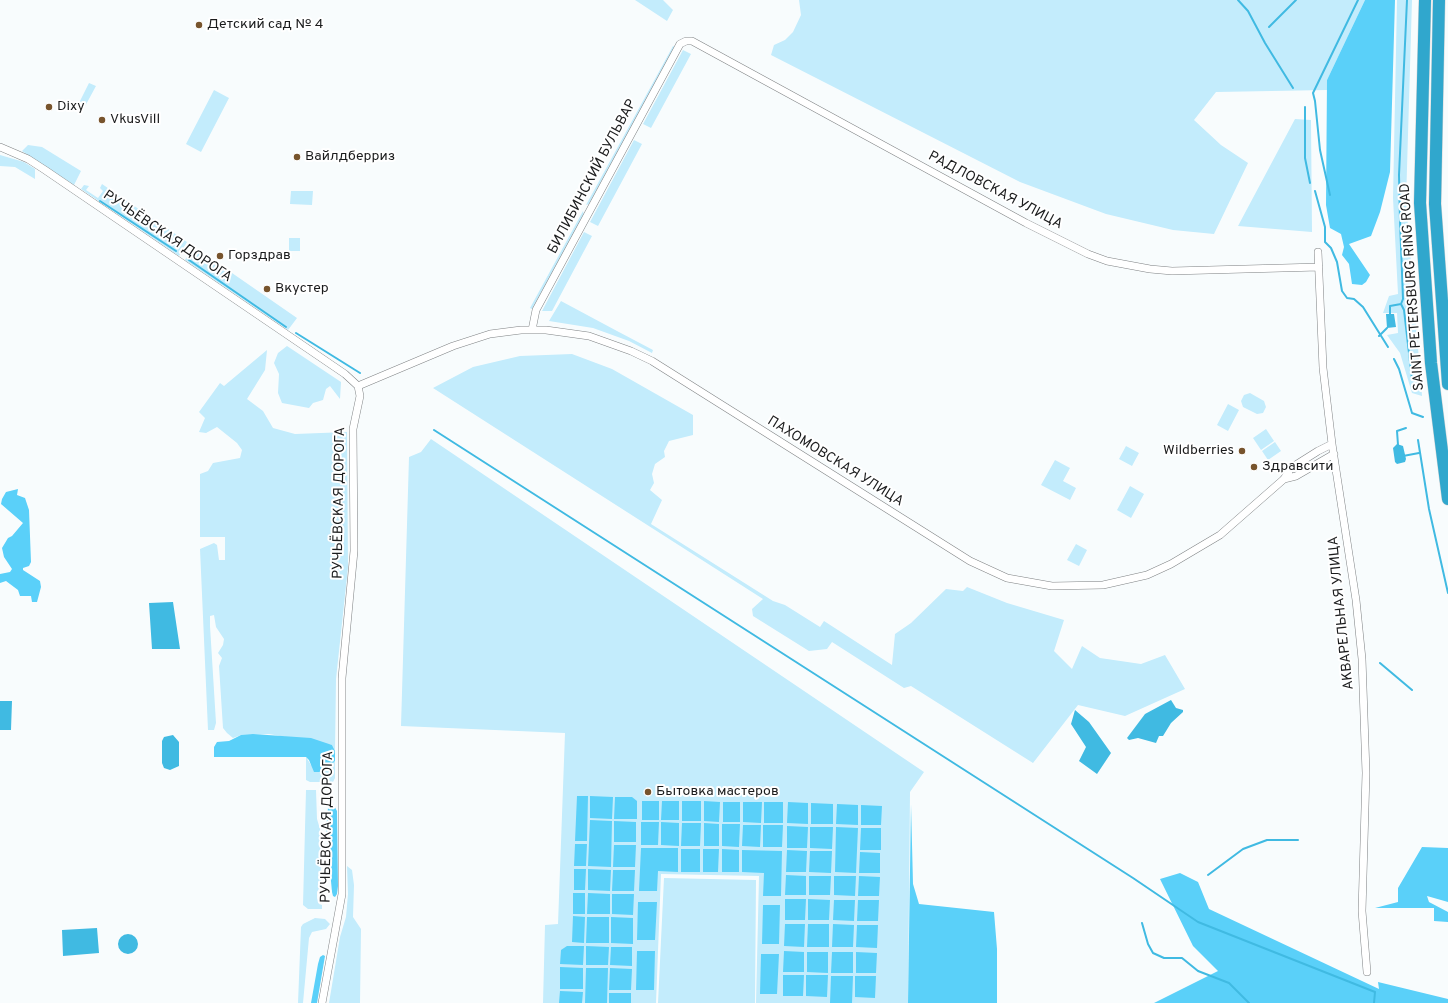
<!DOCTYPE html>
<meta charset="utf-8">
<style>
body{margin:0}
canvas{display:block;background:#f8fcfd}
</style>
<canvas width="1448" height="1003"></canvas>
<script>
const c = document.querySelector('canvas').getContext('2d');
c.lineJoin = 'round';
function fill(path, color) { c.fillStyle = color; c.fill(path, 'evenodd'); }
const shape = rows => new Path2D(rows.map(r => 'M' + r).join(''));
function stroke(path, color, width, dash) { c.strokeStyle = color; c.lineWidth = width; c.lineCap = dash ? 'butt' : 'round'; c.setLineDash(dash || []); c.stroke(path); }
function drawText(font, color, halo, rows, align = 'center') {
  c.font = font + ' Overpass,sans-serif'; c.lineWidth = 4; c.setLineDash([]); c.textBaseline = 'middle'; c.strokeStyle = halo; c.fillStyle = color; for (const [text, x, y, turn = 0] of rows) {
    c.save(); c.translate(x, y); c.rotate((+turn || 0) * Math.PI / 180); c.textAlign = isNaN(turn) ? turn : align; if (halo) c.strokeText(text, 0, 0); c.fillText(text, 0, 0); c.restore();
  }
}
const green = shape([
 [635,0,663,0,673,10,667,21],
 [799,0,1365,0,1327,80,1327,90,1216,92,1194,120,1221,145,1248,163,1214,234,1173,230,1106,214,1020,182,771,55,774,45,785,40,793,32,801,15],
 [1397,0,1412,0,1406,202,1422,396,1412,393,1400,353,1387,335,1398,333,1397,313,1383,313,1389,296,1398,294,1393,198],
 [673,46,675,47,589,204,586,205],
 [683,50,691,54,651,128,643,124],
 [89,83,96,86,83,110,77,107],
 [214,90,229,98,201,152,186,144],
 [1295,119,1311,120,1312,232,1238,226],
 [634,140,642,144,598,226,590,222],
 [28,145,42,147,81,171,74,185,22,151],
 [0,155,24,162,35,169,35,179,15,167,0,166],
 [102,184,187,242,179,256,81,189,84,185,89,186,86,190,98,198,103,191,100,188],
 [291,191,313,191,312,205,290,204],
 [583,211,584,215,532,309,530,308],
 [584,232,592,236,552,311,542,311],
 [289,238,300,238,300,251,289,251],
 [193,246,297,318,288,330,185,260],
 [561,301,617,331,653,350,652,353,629,341,593,328,549,321],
 [287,346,341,382,340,399,330,386,326,389,323,400,313,403,309,408,282,403,278,393,279,374,274,363,278,353],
 [267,350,265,370,247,399,263,411,273,428,295,434,347,432,348,567,336,679,335,751,332,745,269,734,241,735,233,738,227,733,223,728,219,666,222,658,218,653,223,645,224,639,216,627,214,615,210,616,210,626,216,723,214,730,208,730,200,549,214,543,217,545,219,560,225,560,225,537,200,537,200,474,208,471,213,463,240,458,242,450,237,443,217,427,206,433,199,432,205,418,199,412,220,383,224,386],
 [572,354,612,369,693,415,693,435,669,441,664,451,665,457,655,464,652,474,654,483,650,490,662,500,651,524,773,601,785,605,820,627,824,621,892,665,895,634,911,623,946,589,963,591,967,587,1007,603,1064,620,1054,651,1072,669,1082,646,1100,658,1141,664,1165,655,1185,689,1125,716,1078,705,1033,763,911,686,904,688,832,642,827,649,809,651,753,616,752,609,763,599,433,388,473,367,520,356],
 [1250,393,1264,401,1266,407,1263,413,1257,414,1243,407,1241,401,1244,395],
 [1228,404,1239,410,1228,431,1217,425],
 [1266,429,1274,441,1261,450,1253,438],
 [431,439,924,772,910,792,908,1003,756,1003,759,876,661,874,656,1003,543,1003,545,925,558,924,565,733,401,726,409,457,421,452],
 [1275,442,1281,451,1268,460,1262,451],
 [1126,446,1139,453,1132,466,1119,459],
 [1055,460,1070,468,1063,481,1076,488,1070,500,1041,485],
 [1130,486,1144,494,1131,518,1117,510],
 [1076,544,1087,550,1079,566,1067,560],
 [306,757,311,765,326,770,335,761,335,778,333,782,310,782,306,780],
 [306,790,316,790,317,819,320,829,321,885,317,892,317,898,319,904,322,905,322,909,308,909,303,905],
 [347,866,352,870,354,885,353,917,361,929,360,1003,329,1003,340,937,346,917,348,894],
 [664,878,756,880,755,1003,658,1003],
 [315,918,325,919,330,924,326,929,312,932,309,938,303,1003,298,1003,301,927,303,924]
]);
const forest = shape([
 [1365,0,1395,0,1390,172,1380,212,1371,236,1349,244,1370,275,1366,282,1362,285,1352,284,1349,264,1342,255,1344,247,1341,234,1330,228,1326,205,1327,80],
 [18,489,17,495,25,498,29,510,31,562,29,566,23,568,23,570,40,581,41,587,37,602,32,602,31,596,20,596,18,590,6,581,0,583,0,574,10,572,12,569,4,557,2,548,8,538,12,536,23,523,1,504,2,499,6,492],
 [253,734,311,738,332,745,335,751,335,761,326,770,320,772,314,772,309,760,306,757,214,757,214,747,217,742,229,741,241,735],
 [577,796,588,796,587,841,575,841],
 [590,796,613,797,612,819,590,818],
 [615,797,632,797,637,801,637,819,614,819],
 [642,801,659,801,659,820,642,820],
 [662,801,679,801,679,820,661,820],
 [682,801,701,801,701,821,682,821],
 [704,801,720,802,719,822,704,821],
 [723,802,740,802,740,822,723,822],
 [743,802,762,802,761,823,743,822],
 [764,802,783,802,783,823,764,823],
 [788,802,808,803,808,824,787,823],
 [811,803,833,804,833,824,811,824],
 [333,804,337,811,338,886,337,894,335,897,333,896,332,892,326,826,328,808],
 [837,804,858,805,858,825,836,824],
 [911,804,913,884,919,904,994,912,997,949,997,1003,908,1003],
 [861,805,882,806,881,825,861,825],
 [590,820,612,821,611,867,588,866],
 [614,821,636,822,636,842,614,842],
 [641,822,659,822,658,845,641,845],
 [661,822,679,823,679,846,661,845],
 [682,823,701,823,700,846,681,846],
 [704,823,719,824,719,846,704,846],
 [722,824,740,824,739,847,722,846],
 [743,825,761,825,760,847,742,846],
 [763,825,783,825,782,847,763,847],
 [787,826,808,827,807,848,787,848],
 [810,827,833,827,832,849,810,848],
 [836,827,858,828,856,873,835,872],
 [861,828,881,828,881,850,860,850],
 [575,844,587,844,586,866,574,866],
 [614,845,636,845,635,867,613,867],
 [1422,847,1448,848,1448,902,1427,896,1429,902,1448,912,1448,922,1434,921,1434,908,1375,908,1398,902,1398,888],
 [641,848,678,848,678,872,658,871,657,891,639,891],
 [681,849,700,849,700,872,681,872],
 [703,849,719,849,718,872,703,872],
 [722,849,739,850,739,872,722,872],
 [742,850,782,851,781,896,763,896,764,873,742,872],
 [787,850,807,851,806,872,786,872],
 [810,851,832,851,831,873,809,872],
 [860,852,880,853,880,873,859,873],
 [574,869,586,869,585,890,574,890],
 [588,869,611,870,610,891,588,890],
 [613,870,635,870,634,891,612,891],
 [1180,873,1198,882,1209,909,1379,989,1378,982,1448,999,1448,1003,1154,1003,1218,971,1193,946,1160,879],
 [786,875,806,876,806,895,785,895],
 [809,876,831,876,830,895,809,895],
 [834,876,856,876,855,896,834,895],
 [859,876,880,877,879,896,858,896],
 [573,893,585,893,585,914,573,914],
 [588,893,610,894,610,914,587,914],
 [612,894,634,894,633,915,612,914],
 [785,899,806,899,805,920,785,920],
 [808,899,830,900,829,920,808,920],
 [834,900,855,900,854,921,833,920],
 [858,900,879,900,878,921,857,921],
 [638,902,657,902,655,940,637,940],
 [763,905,780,905,779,944,762,944],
 [573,916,585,917,584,943,572,942],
 [587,917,609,917,609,943,586,943],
 [611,917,633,918,633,944,611,943],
 [785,924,805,924,804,947,784,946],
 [808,924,829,924,829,947,807,947],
 [833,924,854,925,853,947,832,947],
 [857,925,878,925,877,948,856,947],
 [567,946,584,946,583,965,560,964,561,950],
 [586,946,609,947,608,965,586,965],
 [611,947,632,947,632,966,610,965],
 [637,951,655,951,654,990,636,990],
 [784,951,804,952,804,972,783,972],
 [807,952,828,952,828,973,807,972],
 [832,952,853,952,853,973,831,973],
 [856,952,877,953,876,973,856,973],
 [761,954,779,954,777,994,760,994],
 [323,955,325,956,317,1003,311,1003,318,964,320,957],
 [560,967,583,968,583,989,560,989],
 [586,968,608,968,607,1003,585,1003],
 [610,968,632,969,631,990,609,990],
 [783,975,804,975,803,996,783,996],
 [806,975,828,975,827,997,806,996],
 [831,976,853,976,852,1003,830,1003],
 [855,976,876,976,875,998,855,997],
 [560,991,583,992,582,1003,559,1003],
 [609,993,631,993,631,1003,609,1003]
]);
const water = shape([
 [1386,314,1394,314,1396,327,1387,328],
 [1397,444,1403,446,1406,459,1405,462,1397,464,1395,462,1393,448],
 [173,602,180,649,152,649,149,603],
 [1171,700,1176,708,1183,710,1183,712,1171,723,1163,736,1159,736,1156,743,1138,738,1129,740,1127,738,1145,714],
 [0,701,12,701,11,730,0,730],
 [1075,710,1089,722,1111,753,1097,774,1079,761,1086,747,1071,724],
 [173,735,179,742,179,766,170,770,164,768,162,763,162,741,164,737],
 [97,928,99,953,63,956,62,930],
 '118 944a10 10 0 1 1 20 0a10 10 0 1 1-20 0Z'
]);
const stream = shape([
 [1238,0,1248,11,1265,43,1293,88],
 [1407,0,1399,175,1400,220,1403,299,1401,304,1404,310,1412,379],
 [1269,27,1296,0],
 [1305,107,1305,158,1310,183],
 [1315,191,1325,227,1325,242,1331,248,1337,262,1342,291,1347,298,1354,299,1363,307,1388,347],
 [1330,195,1320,150,1315,101,1313,93,1358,0],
 [100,201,176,251],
 [189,260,286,327],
 [1390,314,1390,306,1401,304],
 [296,333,360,373],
 [1379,336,1387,328],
 [1394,359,1399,369,1412,413,1423,417],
 [434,430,1133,878,1198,922,1375,992,1374,1003],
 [1418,440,1429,509,1448,593],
 [1398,445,1397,431,1406,428],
 [1403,456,1419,453],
 [1380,663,1412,690],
 [1208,875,1243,849,1267,840,1298,840],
 [1142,923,1148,944,1153,953,1164,958,1182,958,1198,971,1229,983,1249,1003]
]);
const street = shape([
 [0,147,28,159,45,170,345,374,358,386,360,396,353,429,354,551,342,678,342,894,322,1003],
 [1318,252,1323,368,1332,444,1356,600,1362,659,1366,773,1362,911,1367,972],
 [532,330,536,310,680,44,686,41,692,41,1026,223,1088,254,1107,261,1150,269,1172,271,1319,267],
 [358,386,453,346,490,334,521,330,546,330,589,336,631,351,652,361,970,561,1007,578,1052,586,1103,585,1147,575,1171,564,1220,535,1284,479,1291,468,1318,451,1332,444],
 [1284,479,1296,476,1334,454]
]);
const highway = shape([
 [1425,0,1420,203,1431,363,1448,499],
 [1439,0,1435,204,1448,384]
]);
const markers = [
 [199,25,4,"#77542d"],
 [49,107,4,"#77542d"],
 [102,120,4,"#77542d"],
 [297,157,4,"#77542d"],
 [220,256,4,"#77542d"],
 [267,289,4,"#77542d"],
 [1242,451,4,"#77542d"],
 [1254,467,4,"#77542d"],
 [648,792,4,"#77542d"]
];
const poiNames = [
 ["Детский сад № 4",207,25],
 ["Dixy",57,107],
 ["VkusVill",110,120],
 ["Вайлдберриз",305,157],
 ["Горздрав",228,256],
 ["Вкустер",275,289],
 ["Wildberries",1234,451,"right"],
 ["Здравсити",1262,467],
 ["Бытовка мастеров",656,792]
];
const streetNames = [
 ["БИЛИБИНСКИЙ БУЛЬВАР",593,177,-62],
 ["РАДЛОВСКАЯ УЛИЦА",995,191,28],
 ["РУЧЬЁВСКАЯ ДОРОГА",167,237,34],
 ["SAINT PETERSBURG RING ROAD",1413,287,-94],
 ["ПАХОМОВСКАЯ УЛИЦА",835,462,32],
 ["РУЧЬЁВСКАЯ ДОРОГА",340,503,-89],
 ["АКВАРЕЛЬНАЯ УЛИЦА",1342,613,-96],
 ["РУЧЬЁВСКАЯ ДОРОГА",328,827,-89]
];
fill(green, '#c3ecfc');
fill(forest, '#5ad0f9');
fill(water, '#40bae2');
stroke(stream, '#40bae2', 2);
stroke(street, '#7f8284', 8);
stroke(highway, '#d6d6d6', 13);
stroke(street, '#fff', 7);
stroke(highway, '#30a7cd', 12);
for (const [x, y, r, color] of markers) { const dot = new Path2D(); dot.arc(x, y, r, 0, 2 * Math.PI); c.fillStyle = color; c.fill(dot); stroke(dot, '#fff', 1.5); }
drawText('14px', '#1b1c1d', '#fff', poiNames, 'left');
drawText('14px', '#1b1c1d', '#fff', streetNames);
</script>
